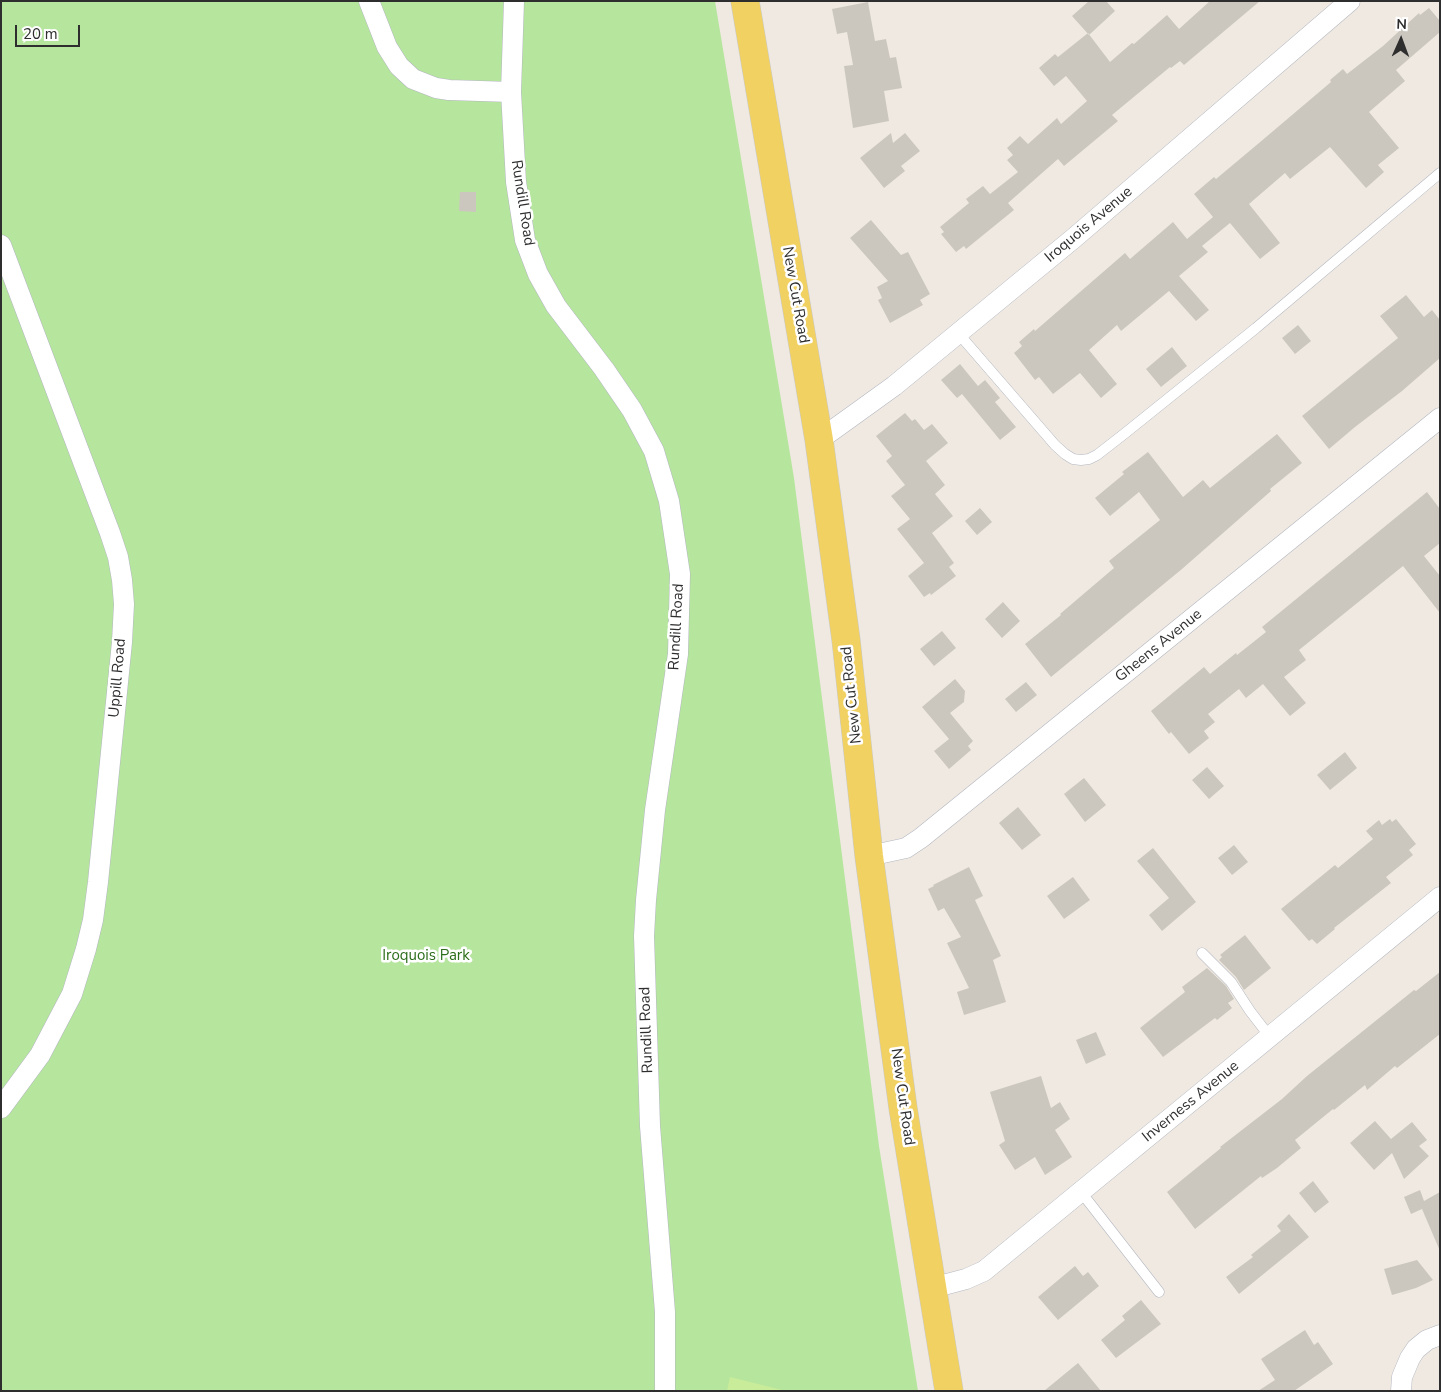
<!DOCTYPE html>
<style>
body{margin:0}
#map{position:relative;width:1441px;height:1392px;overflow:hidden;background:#efe9e1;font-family:"Nunito Sans",sans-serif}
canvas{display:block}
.frame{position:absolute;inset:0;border:2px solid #2e2e2e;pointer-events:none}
.north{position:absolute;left:1376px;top:15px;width:50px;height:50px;-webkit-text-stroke:4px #fff;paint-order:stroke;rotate:2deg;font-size:14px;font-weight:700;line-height:20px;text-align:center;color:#2e2e2e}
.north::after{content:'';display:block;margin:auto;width:18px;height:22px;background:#2e2e2e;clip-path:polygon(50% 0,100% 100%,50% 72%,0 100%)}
.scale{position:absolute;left:15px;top:25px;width:65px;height:22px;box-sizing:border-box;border:2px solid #2e2e2e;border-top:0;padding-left:6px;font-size:15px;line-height:18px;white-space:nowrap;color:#2e2e2e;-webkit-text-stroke:4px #fff;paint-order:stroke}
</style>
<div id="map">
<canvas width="1441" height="1392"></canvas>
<div class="frame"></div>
<div class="north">N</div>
<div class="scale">20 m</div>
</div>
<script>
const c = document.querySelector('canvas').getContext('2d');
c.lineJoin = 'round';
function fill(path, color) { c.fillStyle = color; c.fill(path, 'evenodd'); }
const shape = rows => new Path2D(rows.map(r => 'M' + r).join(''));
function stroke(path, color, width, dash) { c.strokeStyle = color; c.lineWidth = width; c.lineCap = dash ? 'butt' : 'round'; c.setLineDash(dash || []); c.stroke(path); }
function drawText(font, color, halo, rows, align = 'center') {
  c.font = font + ' "Nunito Sans",sans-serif'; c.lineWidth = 5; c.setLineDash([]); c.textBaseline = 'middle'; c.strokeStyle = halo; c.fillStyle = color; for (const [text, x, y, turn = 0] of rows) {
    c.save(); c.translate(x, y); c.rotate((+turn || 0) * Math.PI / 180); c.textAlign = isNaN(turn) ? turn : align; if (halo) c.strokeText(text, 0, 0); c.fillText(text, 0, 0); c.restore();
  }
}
const green = shape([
 [1,1,715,1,794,478,879,1146,918,1391,1,1391]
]);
const pitch = shape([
 [730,1377,786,1391,727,1391]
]);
const building = shape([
 [1089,1,1106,1,1115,11,1089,35,1072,16],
 [1210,1,1260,1,1184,65,1180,61,1171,68,1170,67,1112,115,1118,121,1064,166,1058,159,1008,203,1014,210,966,249,964,246,956,252,941,234,944,232,940,227,969,203,966,199,983,186,990,194,1018,172,1007,160,1013,155,1007,148,1020,136,1028,144,1057,118,1061,124,1087,101,1066,76,1054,86,1039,68,1055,54,1058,57,1088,33,1110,62,1132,43,1134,44,1167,15,1179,29],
 [868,2,875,41,886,39,890,58,896,57,902,88,884,91,889,121,853,128,844,66,853,65,847,32,837,34,832,9],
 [1429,8,1440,21,1440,32,1396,70,1405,81,1369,112,1399,148,1378,165,1384,172,1366,188,1330,147,1290,179,1285,173,1249,204,1280,243,1260,259,1230,223,1202,246,1208,252,1179,276,1209,310,1196,321,1169,291,1121,331,1117,325,1089,350,1117,384,1101,398,1080,373,1053,394,1039,377,1035,380,1014,353,1022,346,1019,342,1034,329,1035,331,1125,253,1130,259,1173,222,1187,239,1213,217,1194,194,1214,177,1216,179,1259,143,1331,82,1330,80,1343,69,1347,74,1383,46,1419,13,1420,15],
 [891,133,893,143,905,133,920,151,901,166,905,171,884,188,860,158],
 [460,192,476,192,476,212,459,211],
 [871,220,901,255,908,252,930,294,920,300,923,305,890,323,878,300,882,298,877,287,888,281,850,238],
 [1406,295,1424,317,1432,310,1440,320,1440,358,1402,391,1355,427,1329,449,1302,416,1398,338,1380,316],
 [1298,325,1311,341,1295,354,1282,338],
 [1172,347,1187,366,1161,387,1146,369],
 [960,364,978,386,985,380,1000,398,995,402,1016,427,1000,440,962,394,957,398,941,380],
 [905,413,912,421,915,419,924,430,932,424,948,443,926,461,945,485,935,494,953,516,932,533,954,563,949,567,956,576,931,595,930,593,924,597,908,576,924,563,897,529,910,519,891,496,905,485,886,461,892,456,876,436],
 [1277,434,1302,463,1270,489,1271,491,1182,569,1051,677,1025,644,1061,615,1060,614,1114,568,1109,561,1160,520,1139,492,1110,516,1095,498,1124,474,1122,472,1148,452,1183,497,1203,480,1210,488],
 [1427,492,1440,509,1440,543,1424,556,1440,576,1440,613,1403,566,1299,650,1306,660,1284,677,1306,703,1290,716,1263,684,1246,698,1239,689,1208,714,1215,722,1204,731,1209,738,1189,754,1171,732,1169,734,1151,711,1204,667,1210,674,1236,653,1237,655,1266,632,1262,627],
 [980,508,992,522,977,535,965,521],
 [1003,602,1020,621,1002,638,985,619],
 [942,631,956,648,934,666,920,649],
 [955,679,965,691,964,702,950,713,973,741,968,746,971,750,949,769,934,751,949,739,922,707],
 [1026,682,1037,695,1016,712,1005,699],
 [1345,752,1357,768,1330,790,1317,775],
 [1207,767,1224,786,1209,799,1192,780],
 [1084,778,1106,805,1085,822,1064,794],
 [1018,807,1041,835,1022,850,999,823],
 [1390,819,1392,822,1396,819,1416,844,1409,850,1413,855,1386,877,1391,883,1334,928,1335,929,1317,944,1312,939,1309,941,1281,909,1335,865,1338,868,1373,839,1366,831,1379,820,1382,825],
 [1234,845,1248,862,1232,875,1218,858],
 [1153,848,1196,902,1162,931,1149,915,1169,898,1137,861],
 [969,867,983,896,975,900,1001,956,993,960,1006,1002,964,1015,957,992,969,988,947,943,961,937,944,908,938,911,928,889,934,886,933,885],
 [1073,877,1090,900,1064,919,1047,896],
 [1245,935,1271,968,1244,990,1236,977,1219,960,1222,957,1220,955],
 [1207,968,1226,986,1234,999,1228,1003,1232,1008,1217,1020,1215,1018,1163,1057,1140,1028,1185,992,1182,987],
 [1440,972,1440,1034,1397,1068,1395,1066,1367,1090,1365,1085,1334,1110,1333,1109,1295,1140,1301,1148,1277,1168,1262,1178,1261,1176,1195,1229,1167,1192,1221,1148,1220,1147,1282,1099,1307,1076,1414,990,1416,991],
 [1096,1032,1106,1055,1086,1064,1076,1040],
 [1041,1076,1051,1108,1060,1102,1070,1119,1055,1130,1072,1157,1045,1175,1035,1157,1015,1170,999,1145,1005,1141,990,1092],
 [1375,1121,1391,1139,1412,1122,1427,1140,1419,1146,1429,1156,1404,1179,1392,1153,1374,1170,1350,1143],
 [1313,1181,1329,1202,1315,1213,1299,1193],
 [1420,1190,1424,1201,1440,1192,1440,1251,1422,1209,1411,1214,1404,1197],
 [1289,1214,1309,1237,1239,1294,1226,1277,1253,1257,1251,1255,1281,1231,1277,1226],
 [1417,1260,1433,1280,1416,1288,1392,1295,1384,1269],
 [1075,1266,1083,1276,1088,1272,1099,1286,1058,1320,1038,1297],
 [1141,1300,1161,1324,1116,1358,1101,1340,1125,1320,1122,1316],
 [1305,1330,1314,1345,1318,1342,1333,1364,1294,1391,1258,1391,1275,1380,1261,1359],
 [1078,1363,1101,1391,1044,1391]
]);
const lane = shape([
 [958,333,1055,445,1065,454,1073,459,1081,460,1089,459,1097,455,1124,434,1256,328,1440,173],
 [1202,953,1231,982,1250,1011,1270,1037],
 [1081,1192,1159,1292]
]);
const street = shape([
 [369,1,387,47,399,66,413,79,436,88,449,90,511,92],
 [514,1,511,92,516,182,525,240,538,274,556,306,604,369,632,410,654,451,669,501,680,574,678,654,655,810,646,900,644,936,650,1126,665,1312,665,1391],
 [1,245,110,533,118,557,122,580,124,604,122,642,98,882,93,920,86,949,72,994,40,1055,1,1108],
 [819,440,894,386,1074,238,1350,1],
 [869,856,906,848,921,838,1440,418],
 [932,1288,966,1279,984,1271,1440,897],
 [1401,1391,1402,1377,1410,1358,1416,1349,1427,1340,1440,1335]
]);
const primary = shape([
 [745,1,819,440,846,640,869,856,903,1108,949,1391]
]);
const streetNames = [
 ["Rundill Road",522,203,81],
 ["Iroquois Avenue",1089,225,-40],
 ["New Cut Road",795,295,80],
 ["Rundill Road",677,627,-87],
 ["Gheens Avenue",1159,646,-39],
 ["Uppill Road",118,678,-85],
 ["New Cut Road",852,695,-96],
 ["Rundill Road",647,1030,-92],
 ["New Cut Road",902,1097,82],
 ["Inverness Avenue",1191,1102,-39]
];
const parkNames = [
 ["Iroquois Park",426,956]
];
fill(green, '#b6e59e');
fill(pitch, '#c9ec9a');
fill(building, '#cbc7bf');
stroke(lane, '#b4b7c1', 11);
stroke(street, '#b4b7c1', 21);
stroke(primary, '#c9c9c9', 29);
stroke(lane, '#fff', 10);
stroke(street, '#fff', 20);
stroke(primary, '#f2d163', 28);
drawText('15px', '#2e2e2e', '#fff', streetNames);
drawText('15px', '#2c6e1b', '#fff', parkNames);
</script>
